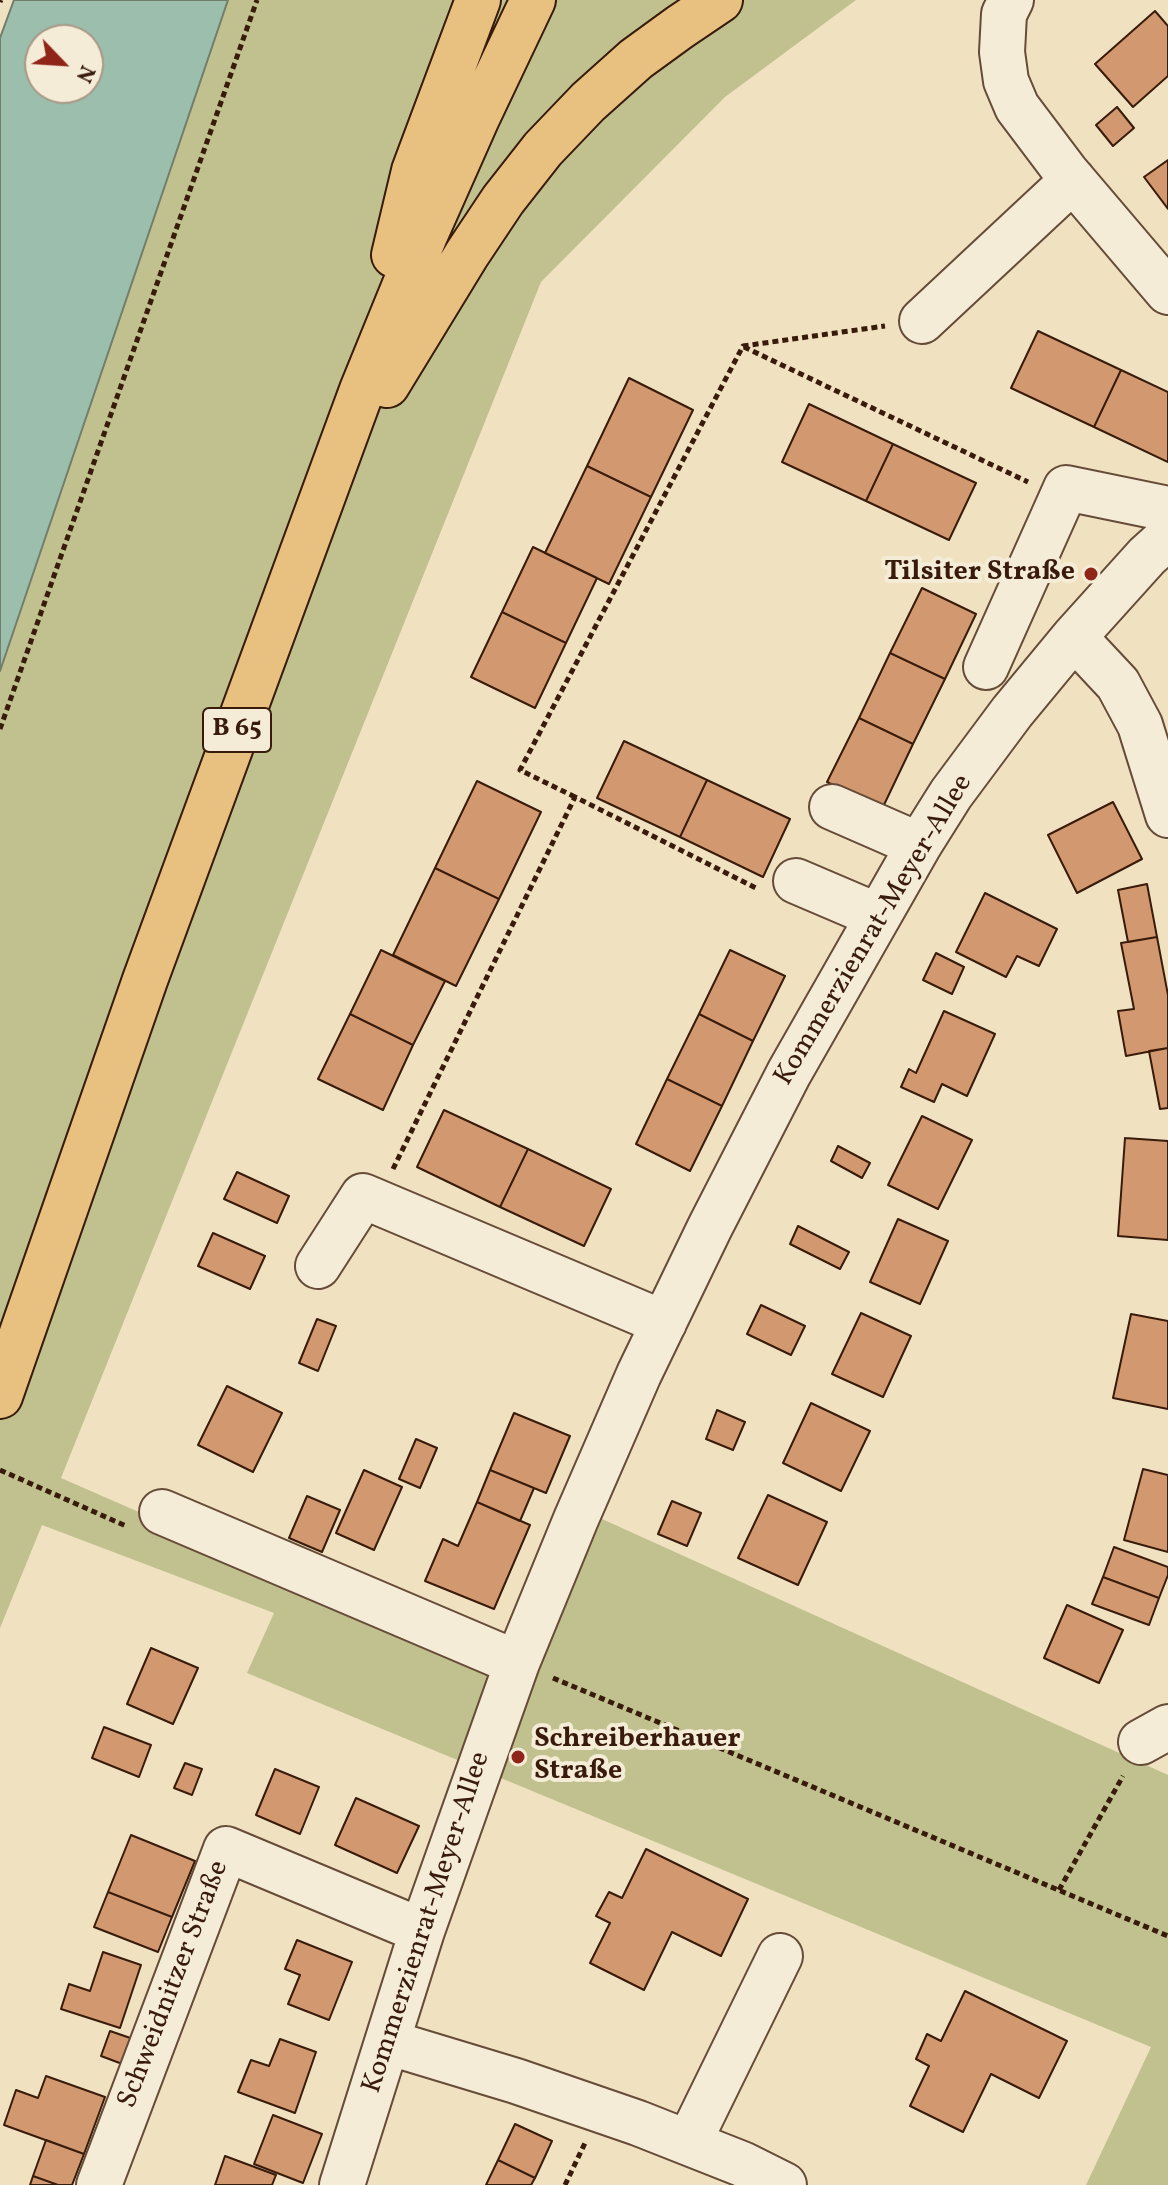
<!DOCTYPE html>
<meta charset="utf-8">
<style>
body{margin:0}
#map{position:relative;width:1168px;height:2185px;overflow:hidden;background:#f0e1c1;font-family:Vollkorn,serif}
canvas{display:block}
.north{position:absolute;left:24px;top:24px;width:80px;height:80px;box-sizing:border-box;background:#f5ecd7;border:2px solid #a99885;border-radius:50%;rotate:115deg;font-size:22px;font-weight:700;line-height:32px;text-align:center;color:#381b0a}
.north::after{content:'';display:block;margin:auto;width:28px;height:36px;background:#8f2418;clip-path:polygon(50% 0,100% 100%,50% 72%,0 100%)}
</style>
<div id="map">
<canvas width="1168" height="2185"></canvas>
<div class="north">N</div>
</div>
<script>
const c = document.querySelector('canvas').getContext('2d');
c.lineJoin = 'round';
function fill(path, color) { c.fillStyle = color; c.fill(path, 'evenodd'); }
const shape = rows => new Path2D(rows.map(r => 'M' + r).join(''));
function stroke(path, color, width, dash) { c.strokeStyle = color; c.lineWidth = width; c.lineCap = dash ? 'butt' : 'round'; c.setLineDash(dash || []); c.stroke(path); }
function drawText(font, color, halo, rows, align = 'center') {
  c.font = font + ' Vollkorn,serif'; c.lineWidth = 8; c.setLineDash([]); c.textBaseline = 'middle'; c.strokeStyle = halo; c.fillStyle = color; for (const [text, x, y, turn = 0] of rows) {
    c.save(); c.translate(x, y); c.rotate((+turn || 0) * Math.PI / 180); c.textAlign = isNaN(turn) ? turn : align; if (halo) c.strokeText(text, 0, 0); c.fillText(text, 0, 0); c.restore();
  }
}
const green = shape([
 [228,0,856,0,725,97,541,282,61,1478,532,1684,602,1519,1168,1775,1168,2185,1086,2185,1151,2047,247,1673,274,1613,42,1525,0,1628,0,671]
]);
const water = shape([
 [14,0,228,0,0,671,0,38,14,0],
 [40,40,88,40,88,88,40,88,40,40]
]);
const building = shape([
 [1155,11,1168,26,1168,76,1133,107,1095,64,1155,11],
 [1117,107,1134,128,1113,146,1096,125,1117,107],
 [1168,160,1168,209,1144,177,1168,160],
 [1038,331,1121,370,1094,427,1011,388,1038,331],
 [1121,370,1168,392,1168,462,1094,427,1121,370],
 [629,378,693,410,651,497,587,466,629,378],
 [809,404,893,444,866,501,782,462,809,404],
 [893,444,976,483,949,540,866,501,893,444],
 [587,466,651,497,609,584,545,553,587,466],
 [533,547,597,578,566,643,502,612,533,547],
 [922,588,976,614,945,679,890,653,922,588],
 [502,612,566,643,535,708,471,677,502,612],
 [890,653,945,679,913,744,859,718,890,653],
 [859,718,913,744,882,809,827,782,859,718],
 [624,741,707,780,680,837,597,798,624,741],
 [707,780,790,819,763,877,680,837,707,780],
 [477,781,541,812,499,899,435,868,477,781],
 [1113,802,1142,859,1077,893,1048,835,1113,802],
 [435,868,499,899,456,986,393,955,435,868],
 [1147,884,1157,937,1128,942,1118,890,1147,884],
 [985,893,1057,929,1039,966,1017,956,1006,977,956,952,985,893],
 [1157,937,1168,995,1168,1048,1126,1056,1118,1011,1134,1009,1121,943,1157,937],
 [381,950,445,981,413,1045,350,1014,381,950],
 [730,950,785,976,753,1041,699,1014,730,950],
 [936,953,964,967,952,994,923,980,936,953],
 [944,1011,995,1034,967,1096,942,1084,934,1102,901,1087,909,1069,916,1073,944,1011],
 [350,1014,413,1045,383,1110,318,1079,350,1014],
 [699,1014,753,1041,722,1106,667,1079,699,1014],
 [1168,1048,1168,1108,1160,1109,1149,1051,1168,1048],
 [667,1079,722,1106,690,1171,636,1144,667,1079],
 [444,1110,528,1149,500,1207,417,1167,444,1110],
 [922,1116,972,1140,938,1209,888,1185,922,1116],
 [1125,1138,1168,1141,1168,1240,1118,1236,1125,1138],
 [838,1146,870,1163,862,1178,831,1161,838,1146],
 [528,1149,611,1189,584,1246,500,1207,528,1149],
 [237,1172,289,1196,277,1223,224,1199,237,1172],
 [898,1219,948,1241,920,1304,870,1282,898,1219],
 [798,1226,849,1252,840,1269,790,1244,798,1226],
 [213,1233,265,1256,250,1289,198,1266,213,1233],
 [761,1305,805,1326,791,1355,747,1334,761,1305],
 [861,1313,911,1336,883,1397,832,1374,861,1313],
 [1131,1314,1168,1321,1168,1409,1113,1398,1131,1314],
 [317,1319,336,1326,318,1371,299,1363,317,1319],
 [227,1386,282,1413,253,1472,198,1445,227,1386],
 [811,1403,870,1431,841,1491,783,1463,811,1403],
 [717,1410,745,1422,733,1450,706,1439,717,1410],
 [514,1413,570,1436,546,1493,490,1470,514,1413],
 [416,1439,437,1448,420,1488,399,1479,416,1439],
 [1143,1469,1168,1475,1168,1552,1124,1540,1143,1469],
 [364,1470,402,1487,374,1550,336,1533,364,1470],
 [490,1470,534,1488,520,1521,477,1502,490,1470],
 [768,1495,827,1522,798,1585,738,1558,768,1495],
 [307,1496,340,1510,322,1552,289,1538,307,1496],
 [672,1501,701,1513,687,1546,658,1534,672,1501],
 [477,1502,530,1525,494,1609,425,1581,443,1539,458,1546,477,1502],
 [1114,1547,1168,1567,1168,1575,1159,1598,1103,1577,1114,1547],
 [1103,1577,1159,1598,1149,1625,1092,1604,1103,1577],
 [1067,1605,1123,1630,1099,1683,1044,1658,1067,1605],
 [151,1648,198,1668,173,1724,127,1704,151,1648],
 [104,1727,151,1745,139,1777,92,1758,104,1727],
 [185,1763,202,1769,192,1795,174,1788,185,1763],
 [275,1769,319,1787,300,1834,256,1815,275,1769],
 [356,1798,419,1826,397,1873,335,1845,356,1798],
 [131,1835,195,1861,172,1917,108,1892,131,1835],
 [646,1849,748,1899,721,1956,672,1932,644,1990,590,1963,610,1923,596,1916,609,1892,622,1898,646,1849],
 [108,1892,172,1917,158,1952,94,1927,108,1892],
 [297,1940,352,1962,329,2020,288,2004,300,1975,285,1969,297,1940],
 [103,1952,141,1965,120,2028,61,2009,69,1984,90,1991,103,1952],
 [965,1991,1067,2041,1039,2098,991,2074,963,2132,910,2106,929,2066,916,2059,927,2034,941,2041,965,1991],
 [110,2031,142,2042,133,2068,101,2056,110,2031],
 [280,2039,316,2052,295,2113,238,2092,251,2060,269,2066,280,2039],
 [46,2076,105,2097,84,2154,4,2125,16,2090,38,2098,46,2076],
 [273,2115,322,2134,303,2183,254,2164,273,2115],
 [515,2124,552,2141,535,2178,498,2160,515,2124],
 [46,2140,84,2154,72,2185,58,2185,33,2176,46,2140],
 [225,2156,276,2175,272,2185,215,2185,225,2156],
 [498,2160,535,2178,531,2185,486,2185,498,2160],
 [33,2176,58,2185,30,2185,33,2176]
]);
const path = shape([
 [0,2,1,0],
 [744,347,1028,482],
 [0,729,257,0],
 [575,797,520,770,743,346,885,326],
 [393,1169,575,797,758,889],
 [0,1470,126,1526],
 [553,1678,1168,1936],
 [1059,1890,1123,1776],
 [565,2185,585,2143]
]);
const minor = shape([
 [1011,0,1004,14,1002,52,1006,81,1017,107,1066,172,1168,292],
 [922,321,1073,180],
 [1074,637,1118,684,1140,725,1168,815],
 [986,667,1066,488,1168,509],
 [832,807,919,845],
 [796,881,878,916],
 [318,1266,363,1196,664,1323],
 [162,1512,517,1663],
 [1141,1742,1168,1727],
 [387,2042,516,2081,638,2123,742,2164,784,2185],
 [689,2142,780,1956],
 [99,2185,226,1849,422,1931],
 [342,2185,422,1931,517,1663,576,1519,639,1374,710,1227,789,1073,919,845,951,794,1012,712,1074,637,1147,556,1168,537]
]);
const major = shape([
 [394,255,414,171,478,0],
 [387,385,467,254,503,200,543,149,588,102,636,59,680,27,720,0],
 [0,1396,145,980,362,390,426,233,477,118,533,0]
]);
const markers = [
 [1091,574,8,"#8f2418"],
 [518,1757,8,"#8f2418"]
];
const shields = [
 [237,730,68]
];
const shieldNames = [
 ["B 65",237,730]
];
const poiNames = [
 ["Tilsiter Straße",1075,574],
 ["Schreiberhauer",534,1741,"left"],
 ["Straße",534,1773,"left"]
];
const streetNames = [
 ["Kommerzienrat-Meyer-Allee",875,931,-59],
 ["Kommerzienrat-Meyer-Allee",428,1923,-72],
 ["Schweidnitzer Straße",175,1985,-69]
];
fill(green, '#c0c18e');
fill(water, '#9bbead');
stroke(water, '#737d6c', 2);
fill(building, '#d2986f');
stroke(building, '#381b0a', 2);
stroke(minor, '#664c38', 48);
stroke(major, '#381b0a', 48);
stroke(path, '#381b0a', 5, [6, 4]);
stroke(minor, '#f5ecd7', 44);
stroke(major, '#e8c080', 44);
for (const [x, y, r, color] of markers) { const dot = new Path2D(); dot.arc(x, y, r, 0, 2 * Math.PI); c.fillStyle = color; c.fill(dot); stroke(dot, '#f5ecd7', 3); }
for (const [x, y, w] of shields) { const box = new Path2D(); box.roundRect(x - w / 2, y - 22, w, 44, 6); c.fillStyle = '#f5ecd7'; c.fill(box); stroke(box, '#381b0a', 2); }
drawText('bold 26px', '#381b0a', null, shieldNames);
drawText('bold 28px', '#381b0a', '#f5ecd7', poiNames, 'right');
drawText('28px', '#381b0a', '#f5ecd7', streetNames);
</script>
